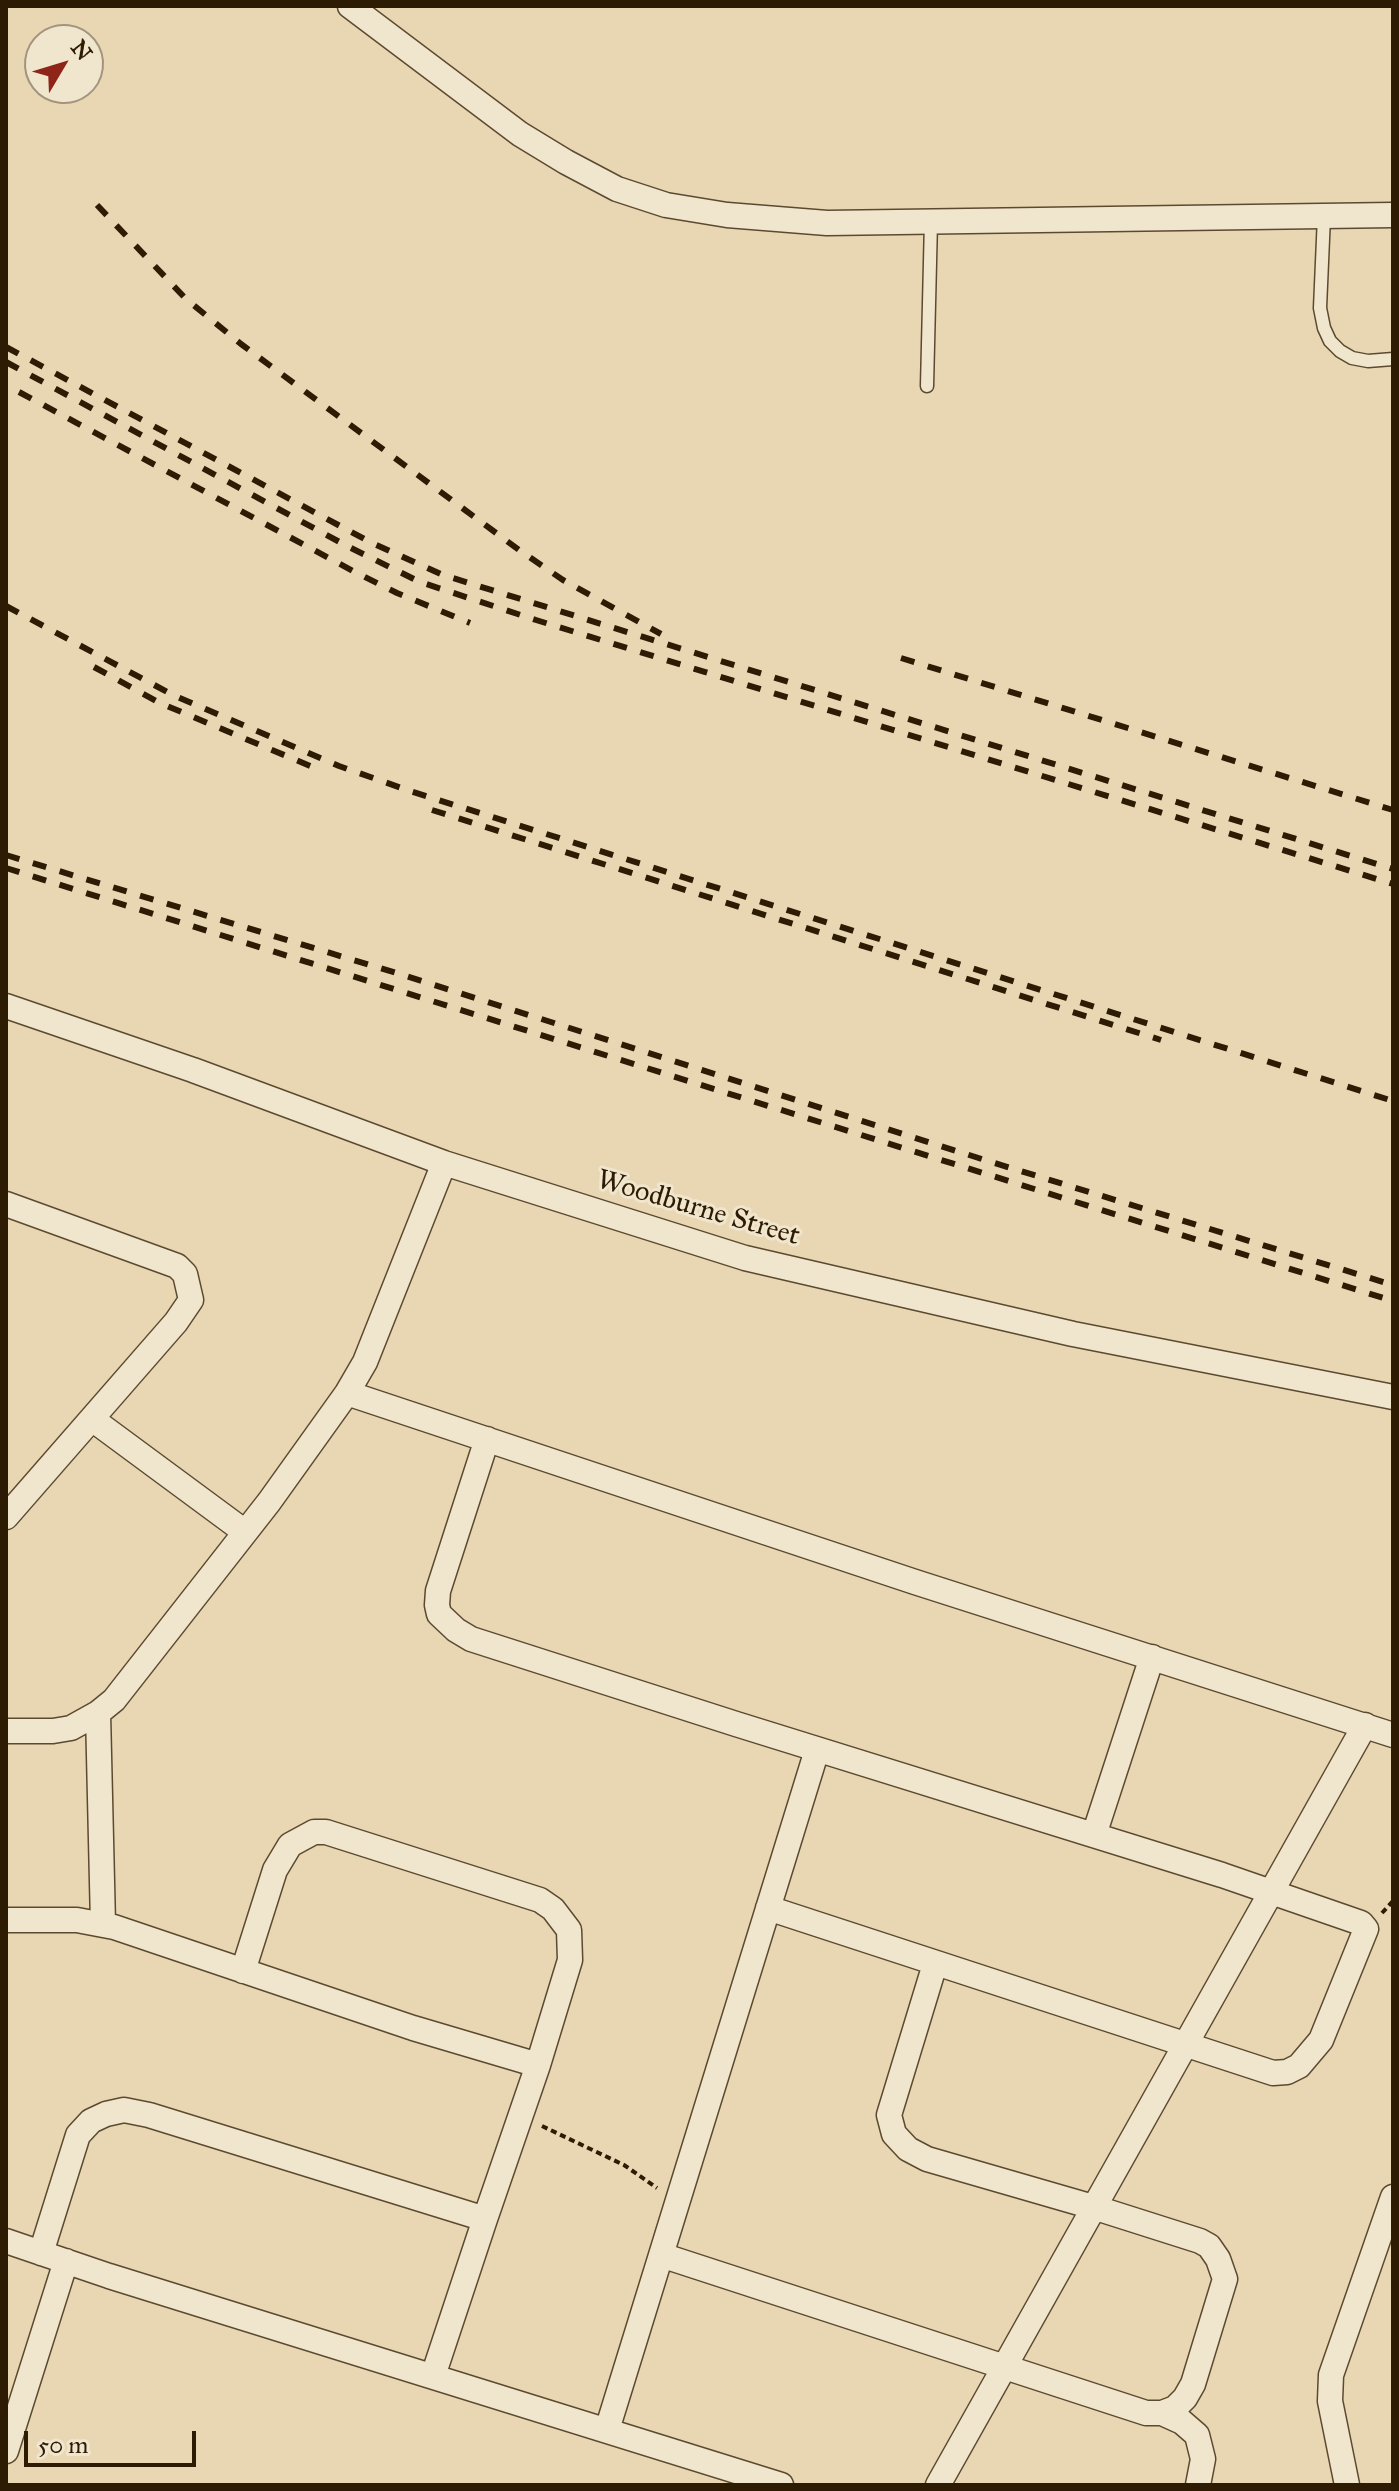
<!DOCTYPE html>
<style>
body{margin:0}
#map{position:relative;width:1399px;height:2491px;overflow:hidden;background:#e8d7b2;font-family:"IM FELL Great Primer",serif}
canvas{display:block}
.frame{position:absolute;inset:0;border:8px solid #2d1b04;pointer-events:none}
.north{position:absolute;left:24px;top:24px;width:80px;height:80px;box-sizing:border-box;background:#f0e5cd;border:2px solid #a2947d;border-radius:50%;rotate:52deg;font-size:22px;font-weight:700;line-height:32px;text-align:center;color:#2d1b04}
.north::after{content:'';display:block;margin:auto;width:28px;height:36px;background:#8f2418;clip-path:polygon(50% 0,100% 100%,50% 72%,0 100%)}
.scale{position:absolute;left:24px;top:2431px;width:172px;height:36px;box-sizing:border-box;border:4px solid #2d1b04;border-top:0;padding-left:10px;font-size:24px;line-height:28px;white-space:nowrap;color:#2d1b04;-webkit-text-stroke:6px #f0e5cd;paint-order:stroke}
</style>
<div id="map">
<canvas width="1399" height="2491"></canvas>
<div class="frame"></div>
<div class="north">N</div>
<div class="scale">50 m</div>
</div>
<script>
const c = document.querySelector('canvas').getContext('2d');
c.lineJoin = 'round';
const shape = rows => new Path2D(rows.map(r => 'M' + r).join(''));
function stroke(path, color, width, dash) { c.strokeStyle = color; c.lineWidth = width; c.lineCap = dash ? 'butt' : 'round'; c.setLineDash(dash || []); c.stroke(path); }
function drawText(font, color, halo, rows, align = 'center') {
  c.font = font + ' "IM FELL Great Primer",serif'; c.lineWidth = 6; c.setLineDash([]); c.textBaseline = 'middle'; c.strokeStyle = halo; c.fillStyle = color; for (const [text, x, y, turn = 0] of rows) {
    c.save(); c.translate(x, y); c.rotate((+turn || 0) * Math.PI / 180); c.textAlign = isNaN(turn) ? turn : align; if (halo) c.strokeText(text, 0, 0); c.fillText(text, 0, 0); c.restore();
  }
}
const path = shape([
 [1382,1913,1393,1901],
 [542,2126,624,2165,657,2188]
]);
const lane = shape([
 [1324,216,1320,308,1324,328,1330,341,1340,351,1352,358,1368,361,1393,359],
 [927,386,931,221]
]);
const street = shape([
 [350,6,520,134,566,162,617,189,666,205,727,215,827,223,1393,215],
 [6,1006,193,1070,444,1163,745,1258,1073,1334,1393,1397],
 [6,1204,177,1266,185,1274,191,1300,176,1322,6,1517],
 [347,1393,915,1582,1393,1735],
 [92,1419,245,1532],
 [487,1439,438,1591,437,1605,439,1614,456,1630,471,1639,736,1724,1222,1875,1361,1923,1366,1929,1321,2040,1299,2066,1287,2072,1273,2073,768,1908],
 [98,1713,103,1924],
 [6,1731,53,1731,71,1728,98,1713,114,1700,269,1502,347,1393,365,1362,444,1163],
 [1094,1835,1152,1657],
 [6,1920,77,1920,114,1927,413,2028,538,2065],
 [243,1971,275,1870,290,1845,314,1832,326,1832,540,1900,553,1909,569,1930,570,1960,538,2065,485,2219,433,2376],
 [6,2241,109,2276,781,2485],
 [41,2253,78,2135,91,2121,106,2114,124,2110,149,2115,485,2219],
 [661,2255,1146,2413,1162,2413,1175,2408,1185,2398,1193,2384,1225,2279,1218,2259,1209,2246,1200,2241,1093,2207,927,2159,908,2149,894,2134,889,2115,935,1964],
 [1162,2413,1182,2422,1197,2435,1203,2459,1198,2485],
 [607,2430,817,1750],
 [6,2451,66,2261],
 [938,2485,1365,1725],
 [1347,2485,1330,2401,1331,2375,1393,2197]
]);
const rail = shape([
 [97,205,186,299,241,344,519,550,563,580,661,634],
 [6,347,370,542,443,575,1393,869],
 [6,362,347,546,420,582,536,620,1393,884],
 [19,392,353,571,397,593,470,623],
 [6,606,173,695,339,766,410,791,1393,1101],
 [901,658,1393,810],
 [94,667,160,703,315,768],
 [432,810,1161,1040],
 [6,855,403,975,988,1161,1393,1285],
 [6,868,1393,1301]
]);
const streetNames = [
 ["Woodburne Street",698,1209,16]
];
stroke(lane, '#5c4a30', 15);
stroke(street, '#5c4a30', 27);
stroke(path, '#2d1b04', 4, [6, 4]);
stroke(lane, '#f0e5cd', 12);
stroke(street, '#f0e5cd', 24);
stroke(rail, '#2d1b04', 6, [14, 14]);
drawText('28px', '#2d1b04', '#f0e5cd', streetNames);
</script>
